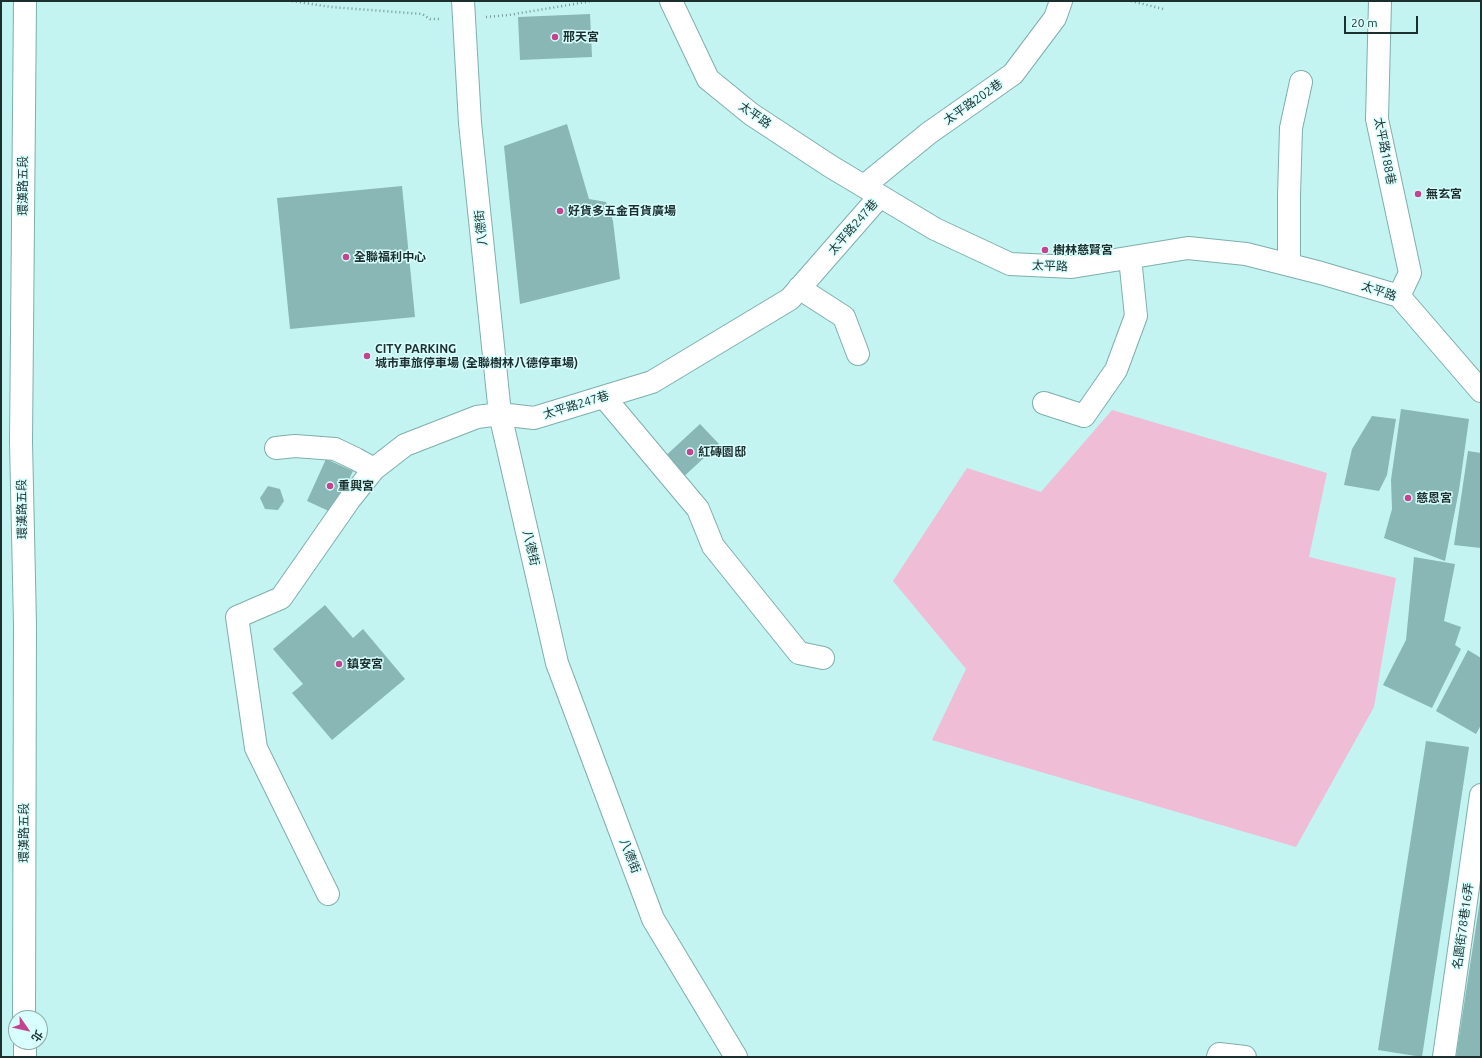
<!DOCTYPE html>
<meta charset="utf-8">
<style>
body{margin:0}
#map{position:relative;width:1482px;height:1058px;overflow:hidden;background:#c3f4f2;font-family:Ubuntu,"Noto Sans TC",sans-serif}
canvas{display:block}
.frame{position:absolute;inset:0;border:2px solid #1c2f2f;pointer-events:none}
.north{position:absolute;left:8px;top:1010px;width:40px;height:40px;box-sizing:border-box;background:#d8fffd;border:1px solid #8dacab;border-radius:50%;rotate:124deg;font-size:11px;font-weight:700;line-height:16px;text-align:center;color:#1c2f2f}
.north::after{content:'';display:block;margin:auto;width:14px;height:18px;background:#c4438e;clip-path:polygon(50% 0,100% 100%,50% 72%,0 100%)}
.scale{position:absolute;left:1344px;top:16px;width:74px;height:18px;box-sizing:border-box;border:2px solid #1c2f2f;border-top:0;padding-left:5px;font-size:12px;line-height:14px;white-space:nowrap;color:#1c2f2f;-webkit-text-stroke:3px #d8fffd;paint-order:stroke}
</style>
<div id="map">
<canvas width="1482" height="1058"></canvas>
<div class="frame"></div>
<div class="north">北</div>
<div class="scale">20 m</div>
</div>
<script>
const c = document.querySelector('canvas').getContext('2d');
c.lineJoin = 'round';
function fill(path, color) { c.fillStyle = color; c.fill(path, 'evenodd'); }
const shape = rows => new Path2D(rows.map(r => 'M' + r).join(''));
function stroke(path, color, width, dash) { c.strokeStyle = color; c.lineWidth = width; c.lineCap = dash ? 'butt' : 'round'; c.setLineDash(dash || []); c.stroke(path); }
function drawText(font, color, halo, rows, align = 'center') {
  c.font = font + ' Ubuntu,"Noto Sans TC",sans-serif'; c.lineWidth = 3; c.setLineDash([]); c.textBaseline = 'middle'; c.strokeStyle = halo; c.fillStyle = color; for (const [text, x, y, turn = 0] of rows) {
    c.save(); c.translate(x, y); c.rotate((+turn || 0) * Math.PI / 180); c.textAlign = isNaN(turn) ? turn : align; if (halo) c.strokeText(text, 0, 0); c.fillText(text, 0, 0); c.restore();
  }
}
const green = shape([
 [1112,410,1327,473,1309,557,1396,578,1374,707,1296,847,932,740,966,669,893,581,967,468,1041,492]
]);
const building = shape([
 [590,14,592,57,520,60,518,17],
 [567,124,589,199,606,202,613,221,620,279,520,304,504,146],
 [402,186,415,317,290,329,277,198],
 [1401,409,1469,419,1459,490,1445,561,1384,538,1392,509,1391,480],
 [1372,416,1396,419,1387,475,1379,491,1344,485,1352,449],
 [700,424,719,444,680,480,661,460],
 [1468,451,1481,453,1481,548,1454,545],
 [326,459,353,471,333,513,307,501],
 [268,486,280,489,284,501,278,510,265,509,260,498],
 [1414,557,1455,564,1444,621,1461,627,1455,645,1461,649,1432,708,1383,685,1406,640],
 [325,605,353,638,363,629,405,679,332,740,292,693,303,684,273,649],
 [1468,650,1481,658,1481,725,1476,734,1436,711],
 [1426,741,1469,747,1422,1057,1378,1050],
 [1480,900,1481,1057,1456,1057]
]);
const path = shape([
 [292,1,331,7,422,14,430,19,441,19],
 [1131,1,1163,9],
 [486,17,509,15,592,1]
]);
const minor = shape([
 [463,1,470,123,500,414,557,663,653,919,736,1057],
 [671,1,708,79,751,114,830,166,935,229,1010,264,1072,267,1188,248,1246,254,1321,273,1399,296,1481,391],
 [1380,1,1377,119,1410,273,1399,296],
 [864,186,929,133,1013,74,1055,18,1061,1],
 [1289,265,1289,196,1291,128,1301,82],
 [799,288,844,317,858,354],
 [604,397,698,509,713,546,799,653,823,658],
 [1044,403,1084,416,1116,370,1136,316,1130,258],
 [276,448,295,446,335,449,356,459,374,469],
 [328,894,256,748,237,617,281,598,350,499,374,469,405,445,477,417,500,414,534,418,652,382,790,299,880,196],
 [24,1018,25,625,21,442,25,1],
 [25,1042,25,1057],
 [1218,1057,1219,1054,1245,1057],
 [1444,1057,1481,795]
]);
const markers = [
 [555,37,4,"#c4438e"],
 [1418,194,4,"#c4438e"],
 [560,211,4,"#c4438e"],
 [1045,250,4,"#c4438e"],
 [346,257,4,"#c4438e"],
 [367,356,4,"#c4438e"],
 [690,452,4,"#c4438e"],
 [330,486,4,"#c4438e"],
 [1408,498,4,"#c4438e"],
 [339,664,4,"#c4438e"]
];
const poiNames = [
 ["邢天宮",563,37],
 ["無玄宮",1426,194],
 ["好貨多五金百貨廣場",568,211],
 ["樹林慈賢宮",1053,250],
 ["全聯福利中心",354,257],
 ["CITY PARKING",375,349],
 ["城市車旅停車場 (全聯樹林八德停車場)",375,363],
 ["紅磚園邸",698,452],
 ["重興宮",338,486],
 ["慈恩宮",1416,498],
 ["鎮安宮",347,664]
];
const streetNames = [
 ["太平路202巷",973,102,-35],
 ["太平路",755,115,35],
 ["太平路188巷",1385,151,79],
 ["環漢路五段",23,186,-90],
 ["太平路247巷",853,227,-49],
 ["八德街",481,228,-96],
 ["太平路",1050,266,2],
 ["太平路",1379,291,19],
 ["太平路247巷",576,405,-17],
 ["環漢路五段",22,509,-91],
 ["八德街",531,548,77],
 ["環漢路五段",24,833,-90],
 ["八德街",630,856,69],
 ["名園街78巷16弄",1463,926,-82]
];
fill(green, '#efbdd5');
fill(building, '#88b7b5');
stroke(minor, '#7faeac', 24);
stroke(path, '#749796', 2.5, [1, 3]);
stroke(minor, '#fff', 22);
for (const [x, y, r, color] of markers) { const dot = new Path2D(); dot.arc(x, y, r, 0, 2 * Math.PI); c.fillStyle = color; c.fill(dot); stroke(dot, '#d8fffd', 1.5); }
drawText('bold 12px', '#1c2f2f', '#d8fffd', poiNames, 'left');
drawText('12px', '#1c2f2f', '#d8fffd', streetNames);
</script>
